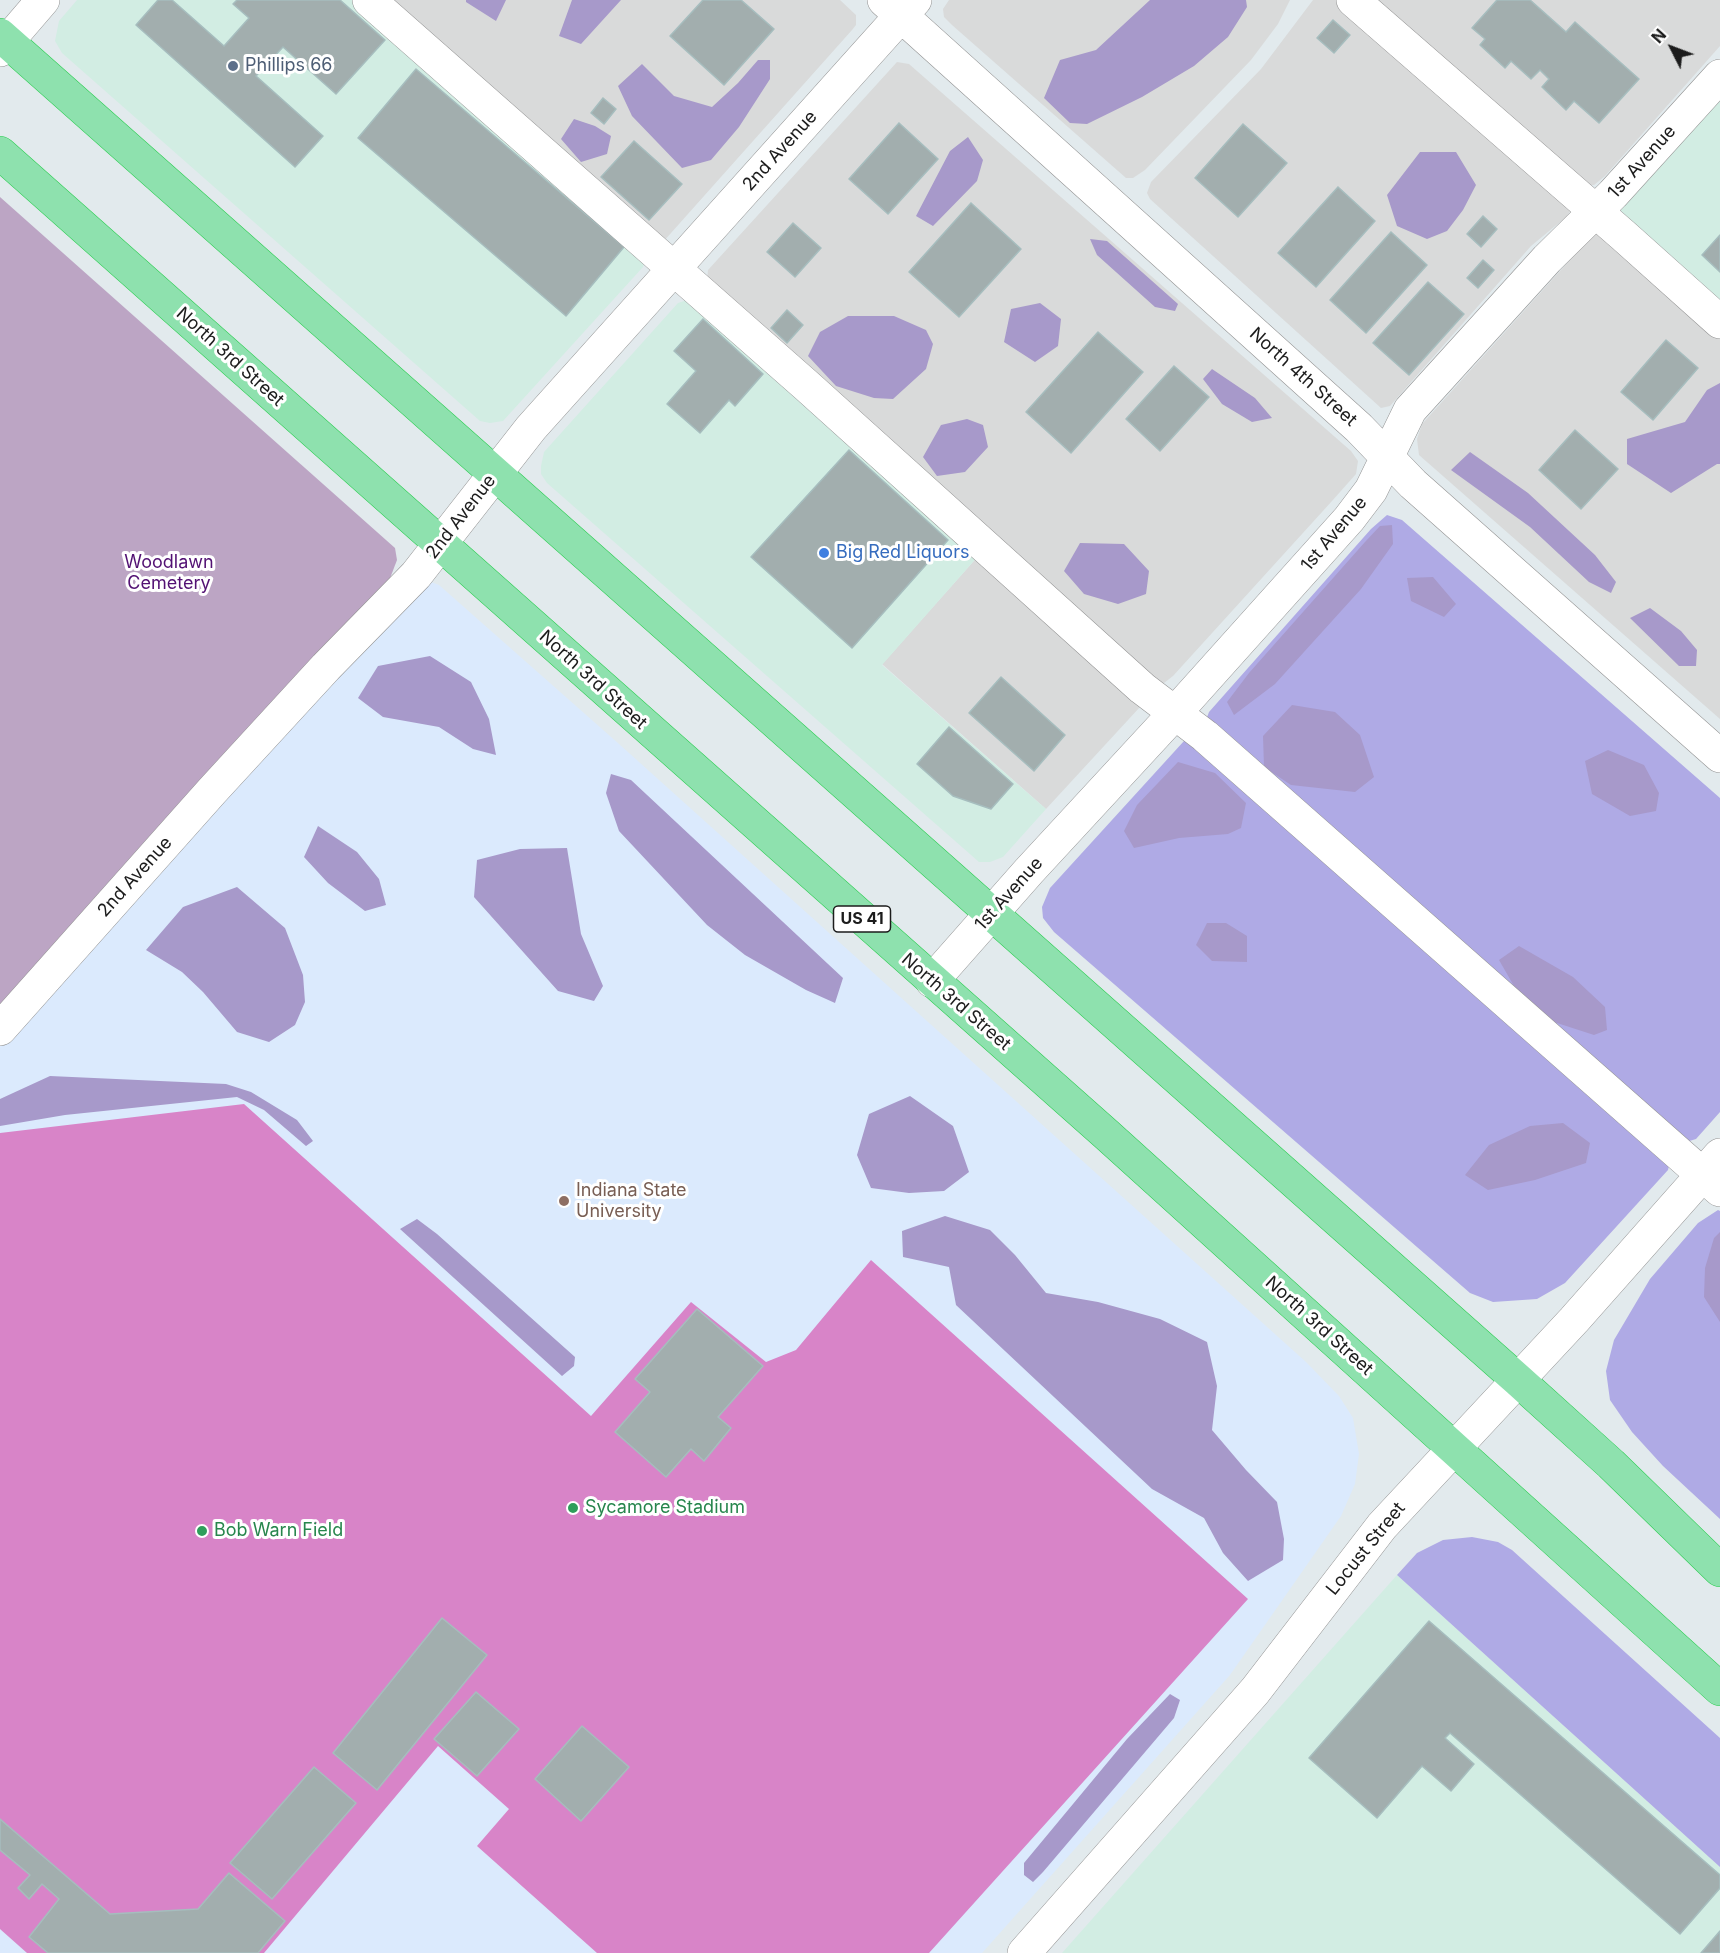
<!DOCTYPE html>
<style>
body{margin:0}
#map{position:relative;width:1720px;height:1953px;overflow:hidden;background:#e2eaed;font-family:Inter,sans-serif}
canvas{display:block}
.north{position:absolute;left:1642px;top:18px;width:60px;height:60px;-webkit-text-stroke:4px #fff;paint-order:stroke;rotate:312deg;font-size:16px;font-weight:700;line-height:24px;text-align:center;color:#1c1c1c}
.north::after{content:'';display:block;margin:auto;width:21px;height:27px;background:#1c1c1c;clip-path:polygon(50% 0,100% 100%,50% 72%,0 100%)}
</style>
<div id="map">
<canvas width="1720" height="1953"></canvas>
<div class="north">N</div>
</div>
<script>
const c = document.querySelector('canvas').getContext('2d');
c.lineJoin = 'round';
function fill(path, color) { c.fillStyle = color; c.fill(path, 'evenodd'); }
const shape = rows => new Path2D(rows.map(r => 'M' + r).join(''));
function stroke(path, color, width, dash) { c.strokeStyle = color; c.lineWidth = width; c.lineCap = dash ? 'butt' : 'round'; c.setLineDash(dash || []); c.stroke(path); }
function drawText(font, color, halo, rows, align = 'center') {
  c.font = font + ' Inter,sans-serif'; c.lineWidth = 6; c.setLineDash([]); c.textBaseline = 'middle'; c.strokeStyle = halo; c.fillStyle = color; for (const [text, x, y, turn = 0] of rows) {
    c.save(); c.translate(x, y); c.rotate((+turn || 0) * Math.PI / 180); c.textAlign = isNaN(turn) ? turn : align; if (halo) c.strokeText(text, 0, 0); c.fillText(text, 0, 0); c.restore();
  }
}
const residential = shape([
 [384,0,840,0,856,15,856,25,852,30,663,242],
 [949,0,1290,0,1278,24,1251,60,1145,170,1133,178,1126,178,952,25,944,17,943,9],
 [1313,0,1340,0,1571,210,1566,217,1531,246,1390,406,1381,408,1150,199,1147,193,1151,182,1261,69],
 [1370,0,1720,0,1720,46,1605,176,1594,185,1586,185],
 [897,62,909,64,1351,451,1358,461,1356,474,1332,501,1173,676,1164,683,1158,682,707,281,708,270],
 [1596,231,1720,334,1720,719,1419,455,1417,439,1422,424],
 [980,554,1140,707,1046,809,882,664]
]);
const commercial = shape([
 [77,0,353,0,645,260,643,267,503,421,490,423,480,421,62,53,55,41,59,21],
 [1720,99,1720,311,1623,220,1621,210],
 [687,300,980,554,882,665,1046,809,1003,857,990,862,979,862,547,483,541,474,541,466,544,452,678,303],
 [1397,1575,1720,1867,1720,1953,1062,1953]
]);
const education = shape([
 [431,582,439,585,619,744,1306,1362,1339,1396,1353,1418,1359,1454,1355,1484,1341,1516,1230,1675,982,1953,0,1953,0,1041,239,776]
]);
const grass = shape([
 [1387,515,1402,520,1720,798,1720,1112,1696,1139,1686,1142,1206,720,1209,712,1371,529],
 [1184,741,1194,741,1670,1161,1668,1170,1565,1283,1537,1299,1493,1302,1470,1293,1054,932,1043,918,1042,907,1050,888],
 [1718,1210,1720,1211,1720,1519,1663,1466,1632,1432,1610,1400,1606,1371,1614,1340,1650,1279,1698,1223],
 [1472,1537,1498,1542,1512,1550,1720,1738,1720,1867,1397,1575,1417,1553,1443,1540]
]);
const forest = shape([
 [466,0,506,0,496,21,466,2],
 [572,0,621,0,581,44,559,36],
 [1150,0,1246,0,1247,7,1228,37,1194,66,1142,97,1087,124,1070,123,1044,98,1060,60,1096,50],
 [758,60,770,60,770,79,739,127,711,160,682,168,632,116,618,86,642,64,674,96,712,107,738,83],
 [574,119,595,126,611,136,607,154,581,162,561,139],
 [968,137,983,160,977,181,933,226,916,216,950,151],
 [1420,152,1456,152,1476,185,1463,210,1447,231,1427,239,1397,226,1387,195],
 [1090,239,1107,241,1178,304,1175,311,1155,307,1097,255],
 [1040,303,1061,319,1058,346,1035,362,1004,342,1011,309],
 [848,316,894,316,926,330,933,344,926,369,893,399,874,398,836,386,808,356,820,332],
 [1212,369,1255,398,1272,418,1252,422,1222,404,1203,379],
 [1720,383,1720,464,1717,464,1671,493,1627,464,1627,439,1685,422,1707,390],
 [967,419,983,425,988,447,965,472,937,476,923,457,941,425],
 [1470,452,1528,493,1595,555,1616,582,1611,593,1589,582,1530,527,1451,470],
 [1392,525,1393,544,1361,589,1275,684,1234,715,1227,702,1249,673,1365,542,1380,526],
 [1080,543,1124,544,1149,571,1146,594,1118,604,1084,594,1064,571],
 [1433,577,1456,604,1444,617,1411,601,1407,578],
 [1650,608,1681,631,1697,650,1696,666,1679,666,1630,618],
 [430,656,471,682,489,719,496,755,473,749,439,727,383,717,358,698,378,666],
 [1292,705,1335,712,1360,735,1374,777,1355,792,1291,785,1264,767,1263,736],
 [1608,750,1644,765,1659,793,1656,811,1630,816,1592,794,1585,761],
 [1178,762,1215,773,1246,803,1241,828,1228,834,1179,838,1134,848,1124,831,1137,805],
 [611,774,631,780,843,978,835,1003,806,990,745,955,707,925,619,831,606,793],
 [318,826,357,852,379,879,386,905,365,911,328,883,304,857],
 [567,848,581,934,603,986,594,1001,558,991,474,897,477,860,520,849],
 [237,887,285,928,303,975,305,1002,295,1025,269,1042,237,1032,203,992,182,972,146,950,183,907],
 [1207,923,1226,923,1247,936,1247,962,1212,961,1196,945],
 [1519,946,1573,977,1605,1007,1607,1030,1594,1035,1554,1022,1518,993,1499,960],
 [50,1076,226,1084,251,1092,297,1120,313,1141,306,1146,264,1110,237,1097,65,1115,0,1126,0,1099],
 [910,1096,953,1126,969,1172,944,1191,909,1193,871,1188,857,1155,869,1114],
 [1563,1123,1590,1143,1586,1163,1535,1180,1488,1190,1465,1175,1489,1145,1530,1126],
 [945,1216,990,1230,1015,1255,1046,1293,1098,1302,1160,1319,1207,1342,1217,1386,1212,1430,1246,1470,1277,1502,1284,1539,1283,1560,1248,1581,1223,1553,1204,1518,1152,1489,956,1305,949,1267,903,1257,902,1231],
 [417,1219,437,1234,575,1357,574,1366,562,1376,400,1229],
 [1720,1232,1720,1322,1704,1297,1705,1268,1714,1238],
 [1170,1694,1180,1700,1174,1718,1043,1872,1033,1882,1024,1875,1024,1863,1127,1739]
]);
const cemetery = shape([
 [0,197,395,548,397,560,384,594,0,1008]
]);
const pitch = shape([
 [244,1104,591,1416,691,1302,766,1362,796,1350,871,1260,1248,1599,929,1953,597,1953,477,1846,509,1809,438,1746,264,1953,27,1953,0,1929,0,1133]
]);
const building = shape([
 [158,0,172,0,224,46,249,18,233,4,237,0,340,0,385,40,336,94,283,47,256,76,323,136,295,167,136,25,158,0],
 [703,0,741,0,774,29,724,85,670,36,703,0],
 [1497,0,1530,0,1566,32,1575,22,1639,79,1599,123,1574,101,1566,110,1542,87,1549,79,1540,70,1531,79,1511,61,1505,68,1480,45,1485,39,1472,28,1497,0],
 [1333,20,1350,35,1334,53,1317,38,1333,20],
 [416,69,624,247,566,316,358,138,416,69],
 [603,98,616,109,604,124,591,113,603,98],
 [899,123,938,159,888,214,849,179,899,123],
 [1243,124,1287,163,1238,217,1195,178,1243,124],
 [634,141,682,184,649,220,601,177,634,141],
 [1338,187,1375,221,1316,287,1278,253,1338,187],
 [971,203,1021,249,959,317,909,272,971,203],
 [1483,216,1497,229,1481,247,1467,234,1483,216],
 [793,223,821,248,795,277,767,252,793,223],
 [1391,232,1427,265,1366,333,1330,300,1391,232],
 [1720,235,1720,272,1702,255,1720,235],
 [1483,260,1494,270,1478,288,1467,278,1483,260],
 [1428,282,1464,314,1409,375,1373,343,1428,282],
 [787,310,803,325,787,343,771,328,787,310],
 [703,319,763,374,735,406,729,400,700,433,667,404,696,371,674,351,703,319],
 [1098,332,1143,372,1071,453,1026,412,1098,332],
 [1666,340,1698,368,1653,420,1621,392,1666,340],
 [1174,366,1209,397,1160,451,1126,419,1174,366],
 [1575,430,1618,469,1581,509,1539,470,1575,430],
 [849,450,948,540,852,648,751,557,849,450],
 [1001,677,1065,735,1034,771,969,713,1001,677],
 [949,727,1013,784,991,809,953,796,917,764,949,727],
 [697,1309,763,1366,718,1417,731,1428,704,1461,691,1449,666,1477,615,1432,650,1392,635,1379,697,1309],
 [442,1618,487,1655,377,1790,333,1753,442,1618],
 [1429,1621,1720,1875,1720,1888,1680,1934,1450,1733,1445,1738,1474,1764,1451,1791,1422,1766,1377,1818,1309,1758,1429,1621],
 [476,1692,519,1729,477,1776,434,1739,476,1692],
 [582,1726,629,1767,581,1821,535,1779,582,1726],
 [314,1767,356,1803,272,1899,230,1863,314,1767],
 [0,1819,110,1914,198,1909,229,1873,285,1921,258,1953,48,1953,29,1937,59,1899,42,1884,29,1899,18,1888,30,1875,0,1850,0,1819],
 [1720,1931,1720,1953,1701,1953,1720,1931]
]);
const minor = shape([
 [369,0,807,386,1142,688,1205,736,1720,1190],
 [884,0,1359,428,1413,484,1720,756],
 [1353,0,1624,236,1720,322],
 [0,50,43,0],
 [932,981,1029,871,1175,713,1349,519,1371,490,1410,410,1547,259,1613,194,1720,76],
 [0,1029,212,791,326,667,416,575,531,428,915,0],
 [1024,1953,1255,1691,1382,1526,1574,1320,1720,1155]
]);
const highway = shape([
 [0,35,1518,1380,1611,1464,1720,1570],
 [0,153,1106,1134,1720,1689]
]);
const markers = [
 [233,66,6,"#5c6f8a"],
 [824,553,6,"#3f7fe0"],
 [564,1201,6,"#8d6e63"],
 [573,1508,6,"#2e9e5b"],
 [202,1531,6,"#2e9e5b"]
];
const shields = [
 [862,919,57]
];
const shieldNames = [
 ["US 41",862,919]
];
const serviceNames = [
 ["Phillips 66",245,66]
];
const streetNames = [
 ["2nd Avenue",780,151,-48],
 ["1st Avenue",1642,162,-48],
 ["North 3rd Street",230,357,42],
 ["North 4th Street",1303,377,42],
 ["2nd Avenue",461,517,-52],
 ["1st Avenue",1334,534,-50],
 ["North 3rd Street",593,680,42],
 ["2nd Avenue",135,877,-48],
 ["1st Avenue",1009,894,-48],
 ["North 3rd Street",956,1002,41],
 ["North 3rd Street",1319,1326,42],
 ["Locust Street",1366,1549,-51]
];
const shopNames = [
 ["Big Red Liquors",836,553]
];
const parkNames = [
 ["Woodlawn",169,563],
 ["Cemetery",169,584]
];
const educationNames = [
 ["Indiana State",576,1191],
 ["University",576,1212]
];
const leisureNames = [
 ["Sycamore Stadium",585,1508],
 ["Bob Warn Field",214,1531]
];
fill(residential, '#d9dada');
fill(commercial, '#d2ede3');
fill(education, '#dbeafd');
fill(grass, '#afaae5');
fill(forest, '#a799ca');
fill(cemetery, '#bca5c4');
fill(pitch, '#d884c8');
fill(building, '#a2aeae');
stroke(building, '#a6bdbe', 1.5);
stroke(minor, '#939393', 34);
stroke(highway, '#2ecd53', 34);
stroke(minor, '#fff', 33);
stroke(highway, '#8ee1ae', 33);
for (const [x, y, r, color] of markers) { const dot = new Path2D(); dot.arc(x, y, r, 0, 2 * Math.PI); c.fillStyle = color; c.fill(dot); stroke(dot, '#fff', 2); }
for (const [x, y, w] of shields) { const box = new Path2D(); box.roundRect(x - w / 2, y - 13, w, 26, 4.5); c.fillStyle = '#fff'; c.fill(box); stroke(box, '#1c1c1c', 1.5); }
drawText('bold 16px', '#1c1c1c', null, shieldNames);
drawText('18px', '#4e5e75', '#fff', serviceNames, 'left');
drawText('18px', '#1c1c1c', '#fff', streetNames);
drawText('18px', '#366cbe', '#fff', shopNames, 'left');
drawText('18px', '#521173', '#fff', parkNames);
drawText('18px', '#785e54', '#fff', educationNames, 'left');
drawText('18px', '#27864d', '#fff', leisureNames, 'left');
</script>
